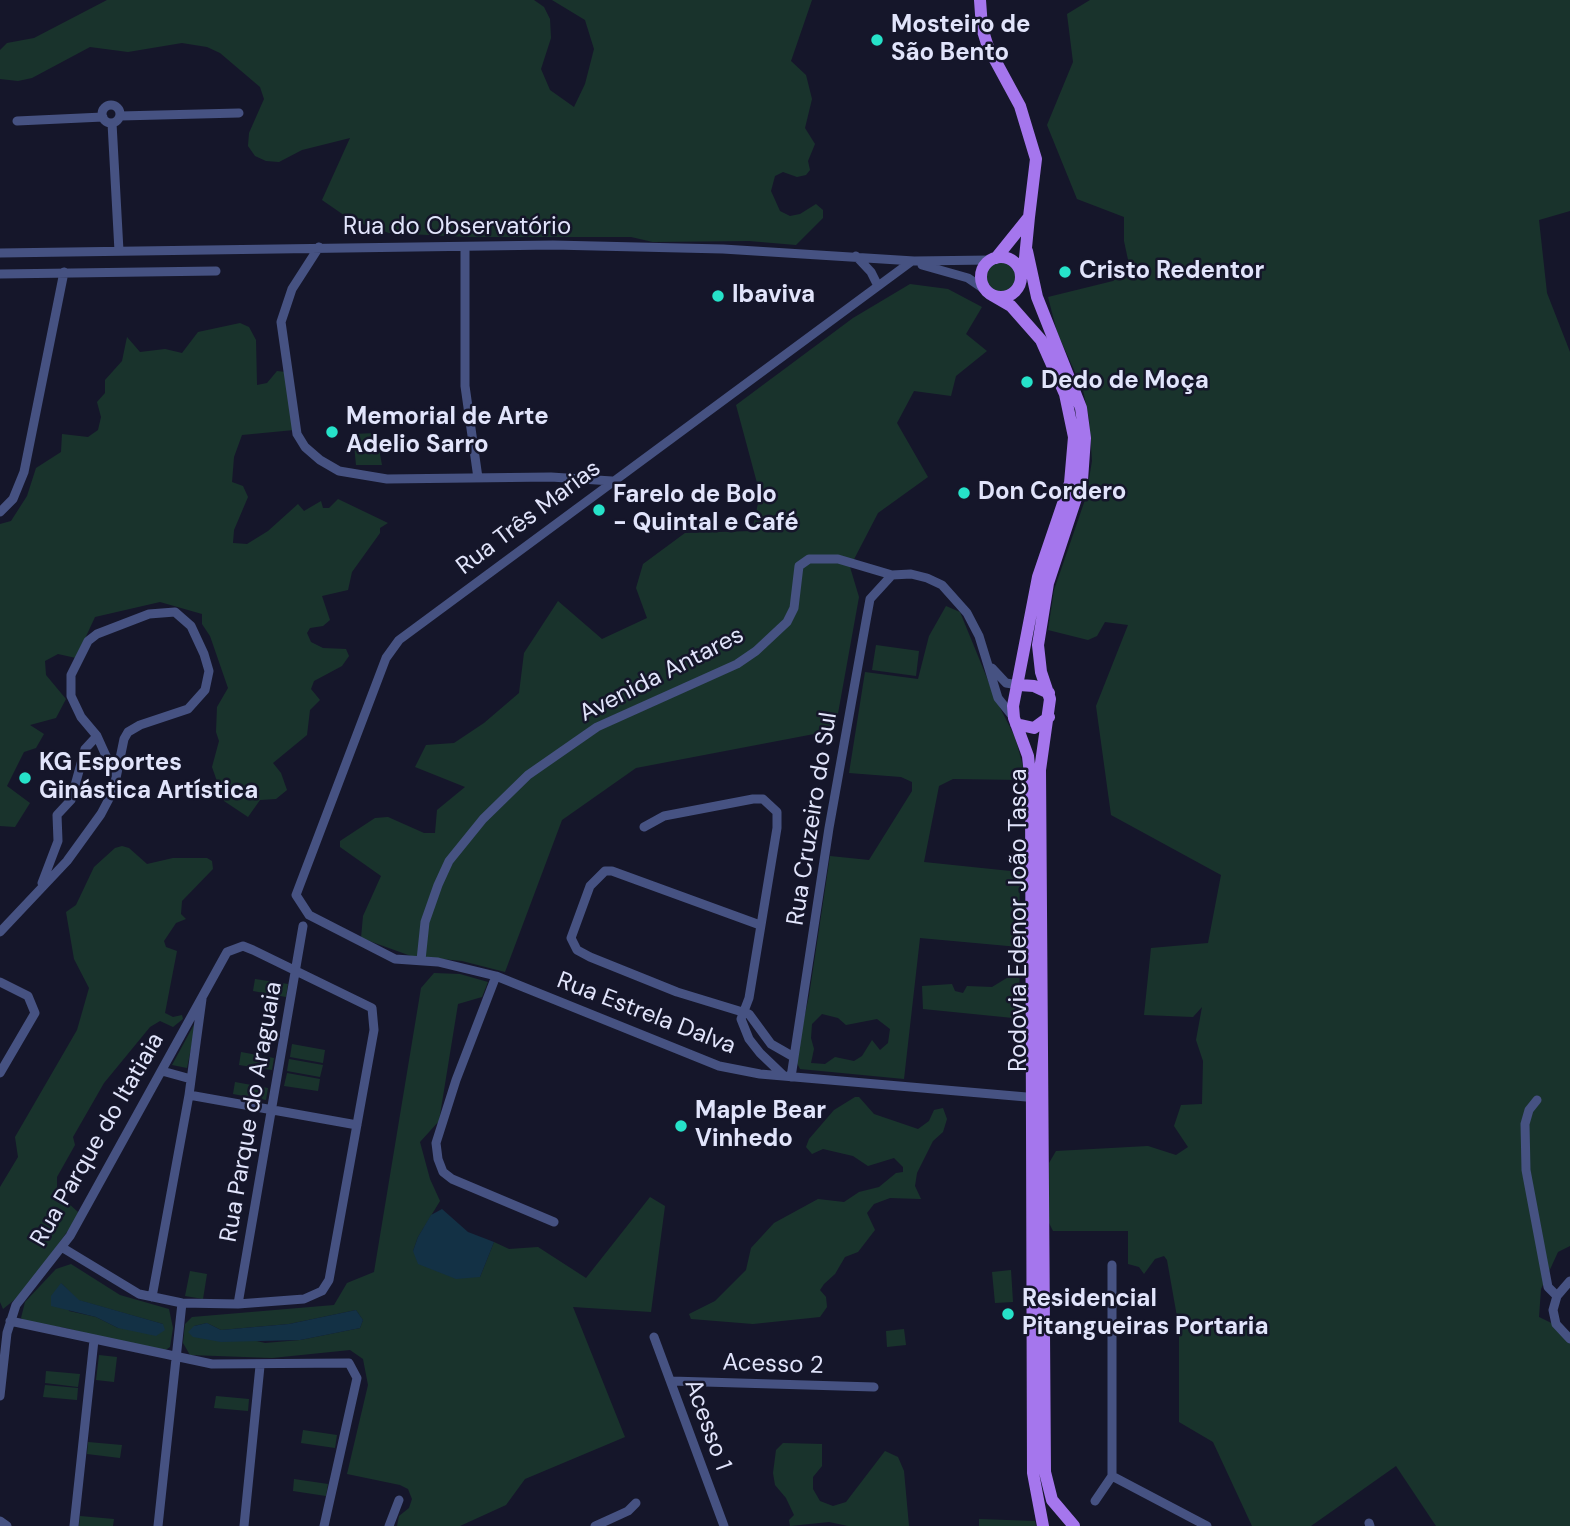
<!DOCTYPE html>
<meta charset="utf-8">
<style>
body{margin:0}
canvas{display:block;background:#15162a}
</style>
<canvas width="1570" height="1526"></canvas>
<script>
const c = document.querySelector('canvas').getContext('2d');
c.lineJoin = 'round';
function fill(path, color) { c.fillStyle = color; c.fill(path, 'evenodd'); }
const shape = rows => new Path2D(rows.map(r => 'M' + r).join(''));
function stroke(path, color, width, dash) { c.strokeStyle = color; c.lineWidth = width; c.lineCap = dash ? 'butt' : 'round'; c.setLineDash(dash || []); c.stroke(path); }
function drawText(font, color, halo, rows, align = 'center') {
  c.font = font + ' "DM Sans",sans-serif'; c.lineWidth = 5; c.setLineDash([]); c.textBaseline = 'middle'; c.strokeStyle = halo; c.fillStyle = color; for (const [text, x, y, turn = 0] of rows) {
    c.save(); c.translate(x, y); c.rotate((+turn || 0) * Math.PI / 180); c.textAlign = isNaN(turn) ? turn : align; if (halo) c.strokeText(text, 0, 0); c.fillText(text, 0, 0); c.restore();
  }
}
const green = shape([
 [107,0,534,0,544,7,550,19,551,38,541,69,550,90,574,107,585,84,594,49,585,20,552,0,812,0,791,61,806,75,812,99,805,128,815,144,808,161,810,170,806,175,797,177,783,172,775,176,771,191,780,211,790,216,800,214,816,204,823,210,823,218,796,245,749,241,653,242,631,237,467,237,389,233,351,220,322,200,350,138,302,150,279,162,266,161,255,156,248,146,249,133,264,99,260,87,220,53,207,47,182,43,128,52,90,47,32,78,18,81,0,79,0,50,7,43,34,38],
 [1090,0,1570,0,1570,211,1539,220,1547,293,1570,352,1570,1246,1558,1252,1541,1289,1539,1317,1570,1332,1570,1526,1436,1526,1396,1466,1311,1526,1252,1526,1213,1442,1179,1422,1179,1328,1167,1260,1164,1256,1155,1259,1144,1274,1139,1267,1128,1264,1128,1231,1053,1231,1049,1223,1049,1163,1056,1151,1148,1146,1176,1155,1188,1147,1174,1126,1181,1105,1202,1104,1203,1061,1196,1040,1202,1007,1193,1017,1144,1015,1151,948,1208,943,1221,875,1111,815,1096,706,1128,625,1105,622,1097,636,1088,640,1048,630,1054,590,1086,497,1092,461,1089,419,1083,390,1057,332,1048,297,1113,281,1130,269,1124,241,1124,217,1077,199,1047,125,1073,62,1067,14],
 '985 278a16 16 0 1 1 32 0a16 16 0 1 1-32 0Z',
 [910,284,948,289,982,307,966,334,987,351,956,376,951,396,914,391,897,423,928,477,878,513,850,567,859,597,835,730,636,768,562,820,505,972,462,961,411,956,361,938,363,916,381,876,340,847,340,841,375,818,388,817,424,833,435,833,437,810,465,787,415,767,426,745,454,743,484,723,519,693,524,653,558,601,602,639,647,618,636,588,643,564,685,533,752,531,760,494,736,405,853,318],
 [240,323,249,327,256,340,257,385,267,383,277,371,286,372,294,430,242,435,234,457,232,482,243,486,248,497,234,530,233,543,247,544,268,531,298,504,304,511,321,501,323,508,329,508,338,499,388,523,380,528,380,533,352,572,348,590,322,596,330,620,323,626,310,628,307,633,311,642,323,648,346,649,349,656,342,666,314,681,311,689,320,700,310,710,307,735,273,763,281,773,287,790,276,799,260,800,248,817,224,801,212,767,219,741,216,732,217,707,228,688,210,636,202,624,202,614,160,602,95,617,76,658,58,654,45,661,46,675,66,699,56,718,30,725,44,734,36,748,24,752,7,786,30,803,15,827,0,826,0,524,11,521,27,496,36,468,61,452,62,434,88,437,98,430,101,417,97,402,105,393,105,380,122,361,127,337,140,352,165,349,182,353,198,332],
 [376,433,382,465,356,465,353,434],
 [946,606,960,612,996,700,1015,737,1024,770,1023,780,953,779,939,786,924,862,1020,872,1019,947,920,938,904,1079,800,1069,795,1059,809,996,830,856,869,860,912,791,912,782,901,777,849,773,865,672,918,679,929,636],
 [822,1014,838,1018,846,1025,877,1019,890,1029,888,1043,880,1050,872,1040,862,1056,854,1061,835,1057,825,1064,811,1063,814,1049,811,1038,812,1024],
 [876,645,919,651,916,676,872,670],
 [122,846,129,848,147,864,173,858,207,858,212,861,213,869,182,901,181,914,186,919,176,923,164,941,166,947,177,951,165,1013,173,1017,182,1015,183,1019,173,1027,160,1021,150,1027,104,1083,73,1137,75,1145,57,1177,57,1193,78,1212,74,1222,24,1292,3,1309,0,1302,0,1187,18,1157,15,1137,77,1030,89,988,74,959,66,912,76,905,94,867,115,848],
 [1020,970,1018,1014,1013,1018,923,1009,922,986,952,984,955,991,963,993,967,986,992,987],
 [434,973,460,974,488,982,482,997,458,1004,439,1121,420,1142,430,1179,440,1201,418,1237,413,1251,480,1277,494,1242,509,1249,538,1247,586,1278,650,1197,665,1206,651,1312,573,1307,625,1437,525,1479,506,1505,460,1526,397,1526,399,1516,409,1508,412,1499,408,1489,400,1485,347,1474,368,1385,363,1359,350,1350,272,1358,190,1355,183,1343,185,1324,192,1317,334,1305,347,1283,374,1272,421,988],
 [356,1310,363,1320,360,1328,300,1340,265,1343,194,1326,207,1323,221,1330,289,1324],
 [255,979,288,984,286,997,253,991],
 [197,1019,187,1068,172,1065],
 [292,1044,325,1050,323,1063,290,1057],
 [241,1052,274,1058,272,1070,239,1065],
 [289,1059,323,1065,320,1077,287,1071],
 [287,1073,320,1079,318,1091,284,1086],
 [235,1082,268,1088,266,1100,233,1094],
 [855,1097,859,1097,874,1114,918,1129,929,1121,934,1110,943,1108,947,1119,943,1132,933,1141,917,1173,915,1186,921,1199,890,1198,874,1204,867,1213,875,1230,858,1252,845,1257,835,1274,824,1284,820,1290,826,1297,827,1307,820,1317,753,1324,691,1319,689,1314,715,1301,746,1270,751,1248,774,1223,818,1199,844,1202,859,1192,879,1187,896,1173,903,1172,903,1167,894,1158,868,1166,853,1156,823,1149,812,1154,806,1147,809,1139,834,1110],
 [71,1264,120,1295,169,1309,173,1328,170,1347,161,1353,66,1328,28,1323,21,1318,25,1302,56,1269],
 [61,1283,78,1300,163,1324,118,1328,96,1317,69,1311],
 [1011,1270,1013,1302,995,1303,992,1272],
 [190,1271,207,1274,203,1299,185,1296],
 [904,1329,906,1345,887,1347,886,1331],
 [99,1355,117,1357,114,1382,96,1380],
 [46,1371,80,1374,78,1387,45,1383],
 [45,1385,78,1388,77,1400,43,1397],
 [216,1396,249,1399,248,1411,214,1408],
 [303,1430,337,1435,335,1448,301,1443],
 [88,1442,122,1445,120,1458,87,1454],
 [783,1443,822,1444,822,1466,813,1477,813,1489,820,1501,833,1506,846,1502,885,1451,898,1457,904,1471,909,1526,848,1526,829,1522,790,1526,789,1520,794,1515,786,1498,775,1485,773,1473,776,1450],
 [294,1479,328,1484,326,1496,293,1491],
 [80,1516,114,1519,113,1526,79,1526],
 [979,1519,1035,1521,1036,1526,979,1526]
]);
const water = shape([
 [442,1209,468,1232,494,1242,480,1277,456,1279,418,1264,413,1251,418,1237,431,1215],
 [61,1283,79,1300,163,1324,165,1330,156,1336,118,1328,96,1317,51,1306,51,1296],
 [356,1310,363,1320,360,1328,300,1340,221,1342,193,1337,188,1332,194,1326,207,1323,221,1330,289,1324]
]);
const minor = shape([
 '102 114a9 9 0 1 1 18 0a9 9 0 1 1-18 0Z',
 [120,116,239,113],
 [17,121,103,117],
 [112,123,119,251],
 [319,247,292,289,281,322,297,434,305,447,320,460,339,471,387,479,551,477,612,481],
 [465,247,465,386,478,478],
 [0,253,553,245,723,249,914,261,991,260],
 [856,256,871,272,878,286],
 [912,261,399,640,386,658,296,895,309,915,395,959,438,962,496,976,719,1066,760,1074,1038,1098],
 [922,265,968,278,987,291],
 [0,274,216,271],
 [0,512,13,499,24,472,64,272],
 [992,668,1006,683,1019,685],
 [644,827,664,816,753,799,763,799,777,812,777,828,749,998,741,1019,749,1039,760,1053,784,1076],
 [42,883,58,841,57,815,71,800,85,749,97,736],
 [760,925,612,871,605,871,590,886,571,938,577,950,590,957,677,992,749,1014,771,1044,792,1056],
 [0,932,67,861,101,814,111,795,116,778,124,739,128,732,140,725,188,709,205,690,209,671,204,654,191,626,175,612,149,614,97,634,88,641,71,675,71,696,81,717,97,736,116,778],
 [421,960,425,922,438,885,449,861,483,819,528,775,597,727,737,664,756,651,787,622,794,608,799,566,809,559,838,559,892,575,911,574,927,578,942,585,967,613,979,636,998,698,1014,718],
 [496,976,456,1080,436,1143,438,1159,443,1172,452,1179,554,1222],
 [0,982,28,996,35,1013,0,1073],
 [162,1071,191,1079],
 [791,1077,829,828,866,621,870,599,892,575],
 [189,1095,357,1125],
 [1537,1100,1529,1110,1525,1124,1526,1170,1548,1287,1557,1296,1570,1281],
 [1112,1265,1112,1476],
 [1557,1296,1553,1310,1556,1324,1570,1339],
 [152,1297,189,1095,202,999],
 [238,1304,303,926],
 [10,1321,212,1364,349,1363,357,1378,324,1526],
 [654,1337,724,1526],
 [671,1381,874,1387],
 [0,1396,7,1333,16,1305,70,1236,227,952,243,946,253,950,372,1008,374,1030,329,1280,322,1291,304,1299,238,1304,182,1303,139,1294,63,1248],
 [1112,1476,1207,1526],
 [1095,1501,1112,1476],
 [0,1521,7,1526],
 [1369,1523,1370,1526],
 [74,1526,94,1340],
 [158,1526,182,1303],
 [244,1526,260,1366],
 [389,1526,399,1500],
 [595,1526,628,1511,636,1503]
]);
const major = shape([
 [980,0,982,28,988,47,1020,106,1036,159,1029,217,996,258],
 [1027,251,1037,297,1081,408,1085,438,1082,480,1048,583,1038,645,1041,672,1050,699,1040,770,1045,1472,1052,1500,1074,1526],
 '981 277a20 20 0 1 1 40 0a20 20 0 1 1-40 0Z',
 [1025,258,1029,217],
 [992,295,1011,306,1041,340,1065,394,1074,437,1070,483,1038,577,1013,706,1014,718,1028,756,1031,784,1033,1473,1043,1526],
 [1019,685,1034,686,1049,693],
 [1016,724,1034,728,1049,717]
]);
const markers = [
 [877,40,7,"#26e2c9"],
 [1065,272,7,"#26e2c9"],
 [718,296,7,"#26e2c9"],
 [1027,382,7,"#26e2c9"],
 [332,432,7,"#26e2c9"],
 [964,493,7,"#26e2c9"],
 [599,510,7,"#26e2c9"],
 [25,778,7,"#26e2c9"],
 [681,1126,7,"#26e2c9"],
 [1008,1314,7,"#26e2c9"]
];
const poiNames = [
 ["Mosteiro de",891,26],
 ["São Bento",891,54],
 ["Cristo Redentor",1079,272],
 ["Ibaviva",732,296],
 ["Dedo de Moça",1041,382],
 ["Memorial de Arte",346,418],
 ["Adelio Sarro",346,446],
 ["Don Cordero",978,493],
 ["Farelo de Bolo",613,496],
 ["- Quintal e Café",613,524],
 ["KG Esportes",39,764],
 ["Ginástica Artística",39,792],
 ["Maple Bear",695,1112],
 ["Vinhedo",695,1140],
 ["Residencial",1022,1300],
 ["Pitangueiras Portaria",1022,1328]
];
const streetNames = [
 ["Rua do Observatório",457,228],
 ["Rua Três Marias",529,518,-37],
 ["Avenida Antares",662,675,-27],
 ["Rua Cruzeiro do Sul",813,819,-81],
 ["Rodovia Edenor João Tasca",1020,920,-90],
 ["Rua Estrela Dalva",646,1014,21],
 ["Rua Parque do Araguaia",252,1112,-80],
 ["Rua Parque do Itatiaia",98,1140,-60],
 ["Acesso 2",773,1365,2],
 ["Acesso 1",707,1425,70]
];
fill(green, '#19332c');
fill(water, '#133145');
stroke(minor, '#465282', 9);
stroke(major, '#a576ed', 12);
for (const [x, y, r, color] of markers) { const dot = new Path2D(); dot.arc(x, y, r, 0, 2 * Math.PI); c.fillStyle = color; c.fill(dot); stroke(dot, '#15162a', 2.5); }
drawText('bold 24px', '#e1e4fb', '#15162a', poiNames, 'left');
drawText('24px', '#e1e4fb', '#15162a', streetNames);
</script>
